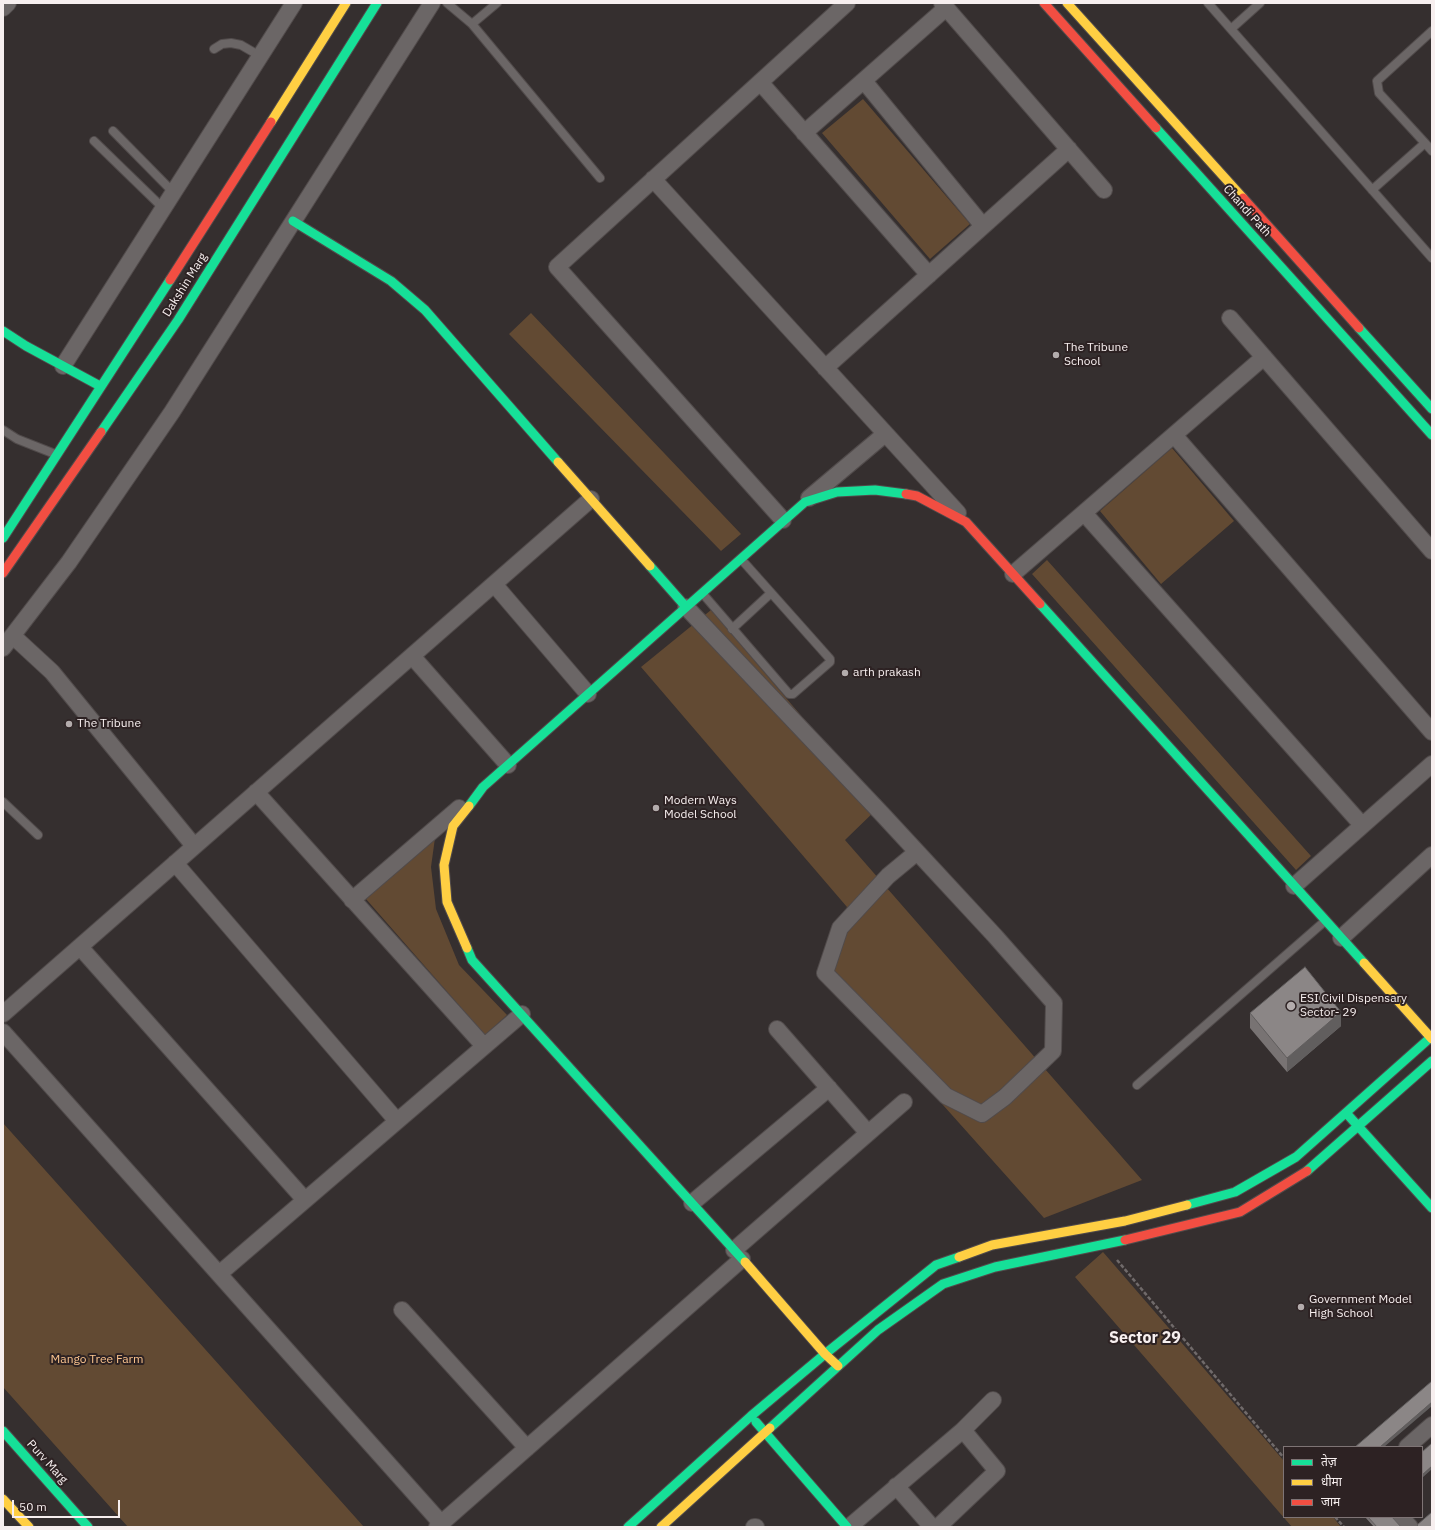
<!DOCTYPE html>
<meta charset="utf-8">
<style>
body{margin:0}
#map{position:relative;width:1435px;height:1530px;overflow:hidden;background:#352f2f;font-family:"IBM Plex Sans","Noto Sans Devanagari",sans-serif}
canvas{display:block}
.frame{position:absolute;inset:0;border:4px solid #f7efef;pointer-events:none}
.legend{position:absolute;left:1283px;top:1446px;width:140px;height:72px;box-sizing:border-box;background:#2d2223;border:1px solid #7e7475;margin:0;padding:5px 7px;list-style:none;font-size:12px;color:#f7efef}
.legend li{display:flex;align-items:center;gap:8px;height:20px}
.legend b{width:20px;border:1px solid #7e7475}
.scale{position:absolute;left:12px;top:1500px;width:108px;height:18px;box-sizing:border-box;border:2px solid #f7efef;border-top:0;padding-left:5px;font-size:12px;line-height:14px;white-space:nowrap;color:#f7efef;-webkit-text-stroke:3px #2d2223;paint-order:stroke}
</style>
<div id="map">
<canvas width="1435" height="1530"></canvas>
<div class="frame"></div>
<ul class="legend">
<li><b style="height:5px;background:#16e098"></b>तेज़</li>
<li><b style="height:5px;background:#ffcf43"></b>धीमा</li>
<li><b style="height:5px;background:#f24e42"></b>जाम</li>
</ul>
<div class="scale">50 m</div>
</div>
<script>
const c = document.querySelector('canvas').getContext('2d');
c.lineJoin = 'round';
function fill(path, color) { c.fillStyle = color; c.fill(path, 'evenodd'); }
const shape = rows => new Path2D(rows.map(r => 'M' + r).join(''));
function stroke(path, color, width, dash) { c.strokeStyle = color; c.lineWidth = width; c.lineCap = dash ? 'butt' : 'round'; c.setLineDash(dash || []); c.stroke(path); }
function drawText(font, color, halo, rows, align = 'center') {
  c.font = font + ' "IBM Plex Sans",sans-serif'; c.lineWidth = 4; c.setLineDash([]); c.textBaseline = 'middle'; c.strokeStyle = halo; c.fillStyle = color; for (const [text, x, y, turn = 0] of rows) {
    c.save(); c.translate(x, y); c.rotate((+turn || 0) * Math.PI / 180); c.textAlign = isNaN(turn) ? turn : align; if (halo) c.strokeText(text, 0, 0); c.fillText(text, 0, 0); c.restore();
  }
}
const green = shape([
 [863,99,970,224,930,259,822,133],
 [531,313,741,534,721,551,509,334],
 [1172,448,1234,521,1161,584,1100,511],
 [1047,560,1311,856,1296,870,1032,574],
 [711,610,879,807,845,840,1142,1180,1044,1218,825,973,847,907,641,667],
 [435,838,431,867,436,909,459,965,507,1015,485,1035,366,899],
 [3,1123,364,1527,128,1527,3,1387],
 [1103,1252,1284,1461,1284,1517,1333,1517,1341,1527,1292,1527,1075,1277]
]);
const path = shape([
 [1117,1260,1284,1458],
 [1335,1517,1344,1527]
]);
const lane = shape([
 [447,3,472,24,600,178],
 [1208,3,1432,258],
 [472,24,497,3],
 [1231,29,1260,3],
 [214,49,222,44,231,43,241,45,260,56],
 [113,131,173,192],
 [94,141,163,208],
 [1425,143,1379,93,1377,81,1432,31],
 [1372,190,1425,143,1432,151],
 [3,430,17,439,55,454],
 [703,594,789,694,793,694,830,662,830,659,741,559],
 [732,629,771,593],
 [3,802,38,835],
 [1137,1085,1325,921]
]);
const street = shape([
 [942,3,1104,190],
 [3,8,8,3],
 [864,81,983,226],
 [760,82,929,275],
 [804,133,946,8],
 [653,179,958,513],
 [1230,318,1432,551],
 [63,366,294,3],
 [825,368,1069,149],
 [1174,435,1432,732],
 [809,498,885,434],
 [1084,513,1362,825],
 [783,520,557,267,847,3],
 [1013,574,1264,357],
 [494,584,588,694],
 [686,607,882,814,995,936,1054,1003,1053,1051,1005,1097,982,1114,946,1096,825,973,840,928,888,876,917,852],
 [13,636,52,672,194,846],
 [3,648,69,562,172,412,432,3],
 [412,656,508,765],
 [256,792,484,1046],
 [175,863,397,1121],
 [1294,886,1432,764],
 [352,900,459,808],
 [1341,938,1432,855],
 [80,947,305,1200],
 [3,1014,591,499],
 [777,1029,868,1133],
 [3,1032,441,1523],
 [692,1203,829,1088],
 [734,1250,904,1102],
 [219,1274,522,1014],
 [402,1310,527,1448],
 [1407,1447,1432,1425],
 [896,1486,932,1527],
 [1401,1517,1410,1527],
 [437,1527,742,1259],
 [754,1527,756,1527],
 [849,1527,963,1430,993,1400],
 [938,1527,997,1471,963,1430]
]);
const fast = shape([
 [1156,128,1432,435],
 [293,221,391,281,425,310,558,462],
 [1359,328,1432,409],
 [3,331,26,346,100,386],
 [101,432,178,320,377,3],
 [3,538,170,280],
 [650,566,686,607],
 [1040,604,1364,963],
 [469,806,483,787,805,502,837,492,875,490,906,494],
 [467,948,472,960,745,1262],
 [1348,1115,1432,1208],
 [1307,1171,1432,1061],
 [1187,1205,1235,1192,1296,1157,1431,1037],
 [756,1422,847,1527],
 [770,1428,878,1330,943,1284,995,1267,1125,1240],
 [3,1431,88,1527],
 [628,1527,751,1416,825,1354,936,1265,959,1257]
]);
const slow = shape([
 [1067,3,1243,198],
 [271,122,346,3],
 [558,462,650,566],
 [467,948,447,902,444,865,453,826,469,806],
 [1364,963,1432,1039],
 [959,1257,992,1245,1125,1221,1187,1205],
 [745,1262,825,1354,838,1366],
 [3,1499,29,1527],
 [661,1527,770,1428]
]);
const jam = shape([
 [1044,3,1156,128],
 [1243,198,1359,328],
 [170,280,271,122],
 [906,494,917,496,966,522,1040,604],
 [3,573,101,432],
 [1125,1240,1240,1212,1307,1171]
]);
const wall = shape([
 [1250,1013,1341,1026,1287,1072,1250,1028],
 [1365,1517,1392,1517,1401,1527,1374,1527]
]);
const shadedWall = shape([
 [1341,1012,1341,1026,1287,1072,1287,1058],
 [1432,1402,1432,1406,1384,1447,1380,1447],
 [1432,1466,1432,1469,1422,1478,1422,1475]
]);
const building = shape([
 [1305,967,1341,1012,1287,1058,1250,1013,1305,967],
 [1432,1381,1432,1402,1380,1447,1355,1447,1432,1381],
 [1432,1443,1432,1466,1422,1475,1422,1452,1432,1443],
 [1432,1512,1432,1527,1419,1527,1417,1525,1432,1512],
 [1368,1517,1392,1517,1401,1527,1377,1527,1368,1517]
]);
const markers = [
 [1056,355,4,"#b3acac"],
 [845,673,4,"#b3acac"],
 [69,724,4,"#b3acac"],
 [656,808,4,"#b3acac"],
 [1291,1006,5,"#b3acac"],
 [1301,1307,4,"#b3acac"]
];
const streetNames = [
 ["Chandi Path",1247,211,48],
 ["Dakshin Marg",185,285,-58],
 ["Purv Marg",47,1462,48]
];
const poiNames = [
 ["The Tribune",1064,348],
 ["School",1064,362],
 ["arth prakash",853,673],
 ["The Tribune",77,724],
 ["Modern Ways",664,801],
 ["Model School",664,815],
 ["ESI Civil Dispensary",1300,999],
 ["Sector- 29",1300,1013],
 ["Government Model",1309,1300],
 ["High School",1309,1314]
];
const parkNames = [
 ["Mango Tree Farm",97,1360]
];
const districtNames = [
 ["Sector 29",1145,1338]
];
fill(green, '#624a33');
stroke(lane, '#514b4b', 10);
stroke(street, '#514b4b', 18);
stroke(fast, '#514b4b', 11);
stroke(slow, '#514b4b', 11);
stroke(jam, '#514b4b', 11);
stroke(path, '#706a6a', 2.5, [4, 2]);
stroke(lane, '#6b6666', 8);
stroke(street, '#6b6666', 16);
stroke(fast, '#16e098', 9);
stroke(slow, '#ffcf43', 9);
stroke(jam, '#f24e42', 9);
fill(wall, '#787373');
fill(shadedWall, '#615e5e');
fill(building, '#8b8686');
stroke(building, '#615e5e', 1);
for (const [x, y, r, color] of markers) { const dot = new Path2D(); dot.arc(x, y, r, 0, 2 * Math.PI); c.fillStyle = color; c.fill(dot); stroke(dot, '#2d2223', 1.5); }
drawText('12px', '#f7efef', '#2d2223', streetNames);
drawText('12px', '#f7efef', '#2d2223', poiNames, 'left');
drawText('12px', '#fcc58f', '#2d2223', parkNames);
drawText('bold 16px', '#f7efef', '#2d2223', districtNames);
</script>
